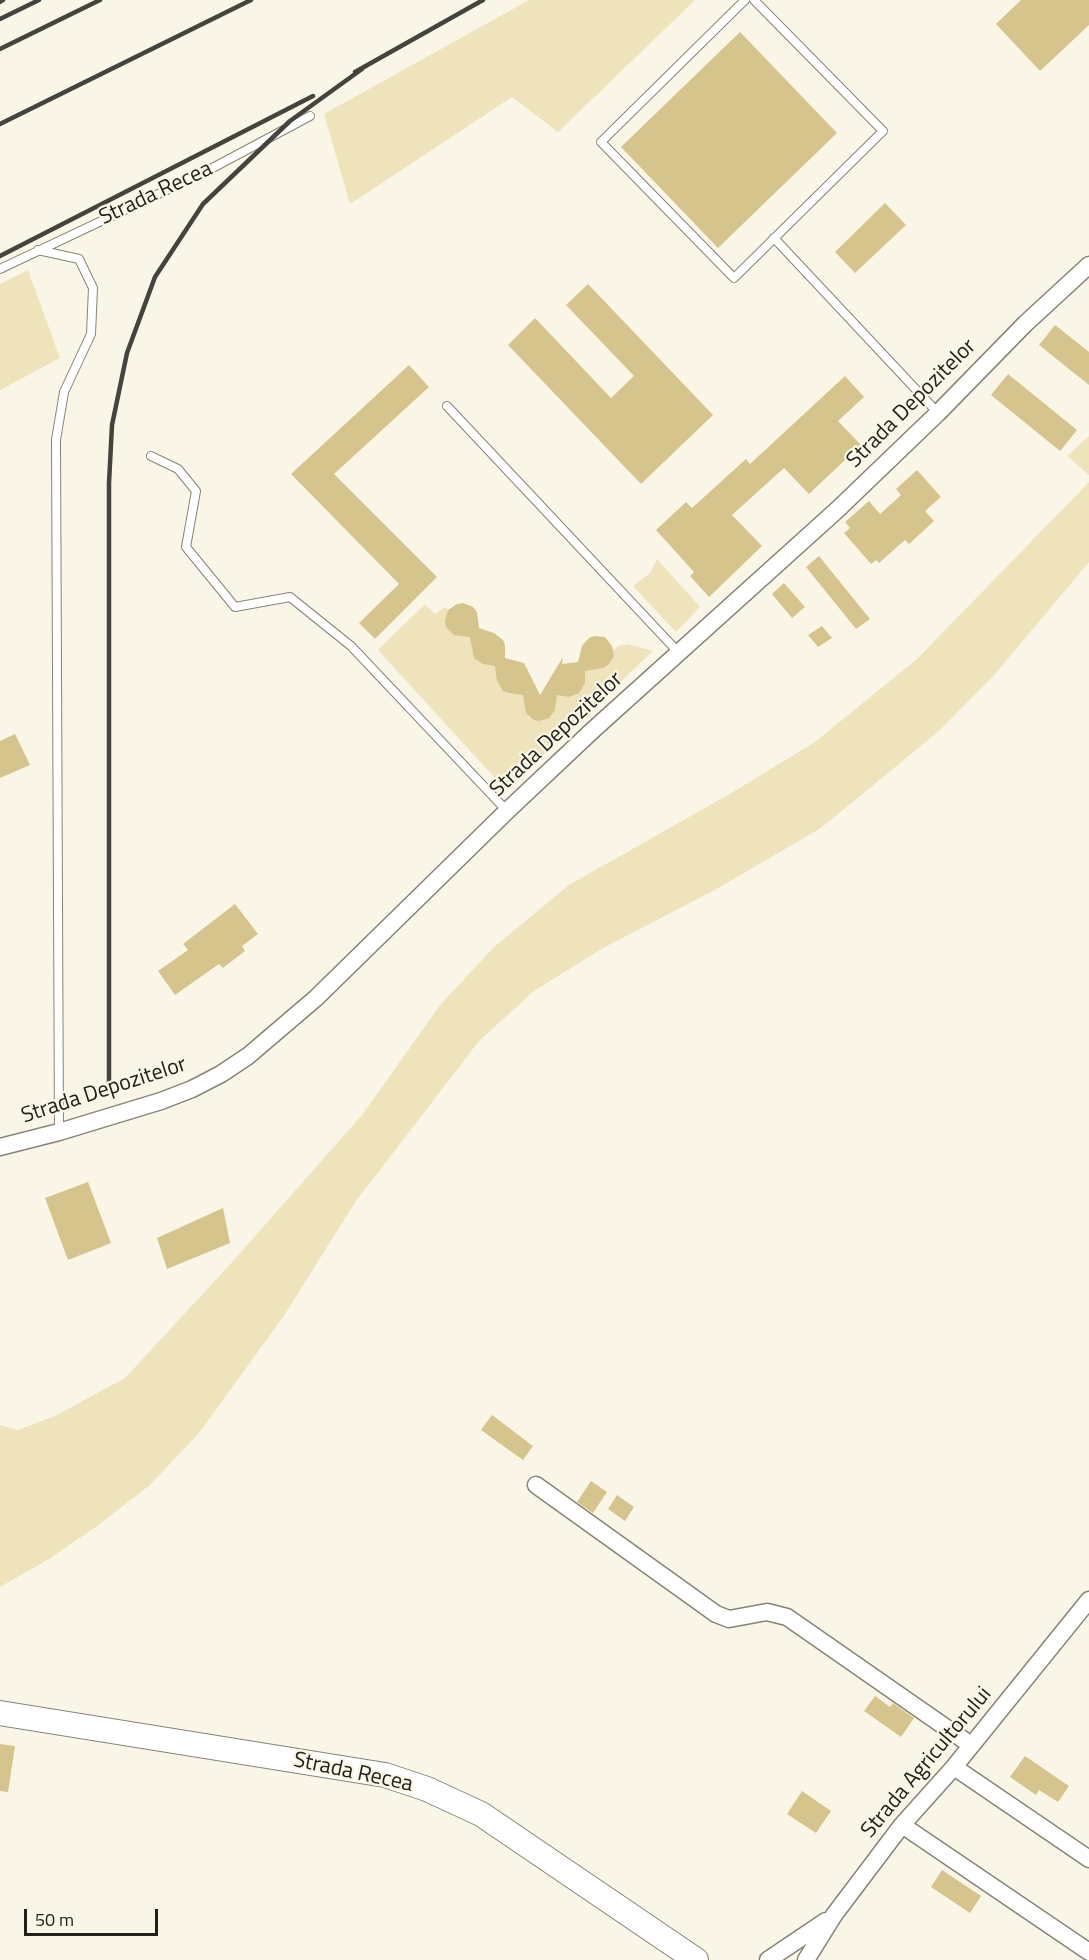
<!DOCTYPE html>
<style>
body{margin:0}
#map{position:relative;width:1089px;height:1960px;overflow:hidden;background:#faf6e7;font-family:"Titillium Web",sans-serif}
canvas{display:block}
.scale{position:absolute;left:24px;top:1909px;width:134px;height:27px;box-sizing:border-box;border:3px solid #22201b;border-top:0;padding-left:8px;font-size:18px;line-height:21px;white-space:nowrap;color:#22201b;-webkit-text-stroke:4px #faf6e7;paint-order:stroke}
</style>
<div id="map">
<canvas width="1089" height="1960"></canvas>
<div class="scale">50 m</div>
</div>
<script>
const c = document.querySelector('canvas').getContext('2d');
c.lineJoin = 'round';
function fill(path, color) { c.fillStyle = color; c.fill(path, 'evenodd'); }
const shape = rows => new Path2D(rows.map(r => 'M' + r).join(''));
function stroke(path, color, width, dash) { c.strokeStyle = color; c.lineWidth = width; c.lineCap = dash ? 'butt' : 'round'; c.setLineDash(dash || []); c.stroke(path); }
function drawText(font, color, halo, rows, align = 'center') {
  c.font = font + ' "Titillium Web",sans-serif'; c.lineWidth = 4.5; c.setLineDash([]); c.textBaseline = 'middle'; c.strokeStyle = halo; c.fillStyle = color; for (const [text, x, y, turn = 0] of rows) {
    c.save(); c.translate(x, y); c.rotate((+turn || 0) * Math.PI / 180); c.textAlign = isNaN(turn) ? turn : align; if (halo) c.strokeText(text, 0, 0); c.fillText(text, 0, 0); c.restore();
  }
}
const green = shape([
 [529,0,695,0,558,132,512,97,350,204,324,114],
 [28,270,60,358,0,390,0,284],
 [1089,436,1089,475,1067,456],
 [1089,482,1089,562,995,674,939,731,821,828,713,891,603,948,534,991,479,1041,356,1201,283,1317,199,1433,150,1485,97,1526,49,1559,0,1587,0,1425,18,1430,55,1416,125,1378,226,1269,362,1115,441,1004,494,947,569,885,733,792,815,742,917,659],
 [657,559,700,607,676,632,633,586,650,573],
 [425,604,435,614,445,607,539,703,619,646,627,644,653,651,506,790,378,650]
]);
const building = shape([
 [1021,0,1089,0,1089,25,1040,71,996,24],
 [740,32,837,133,718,248,621,147],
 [885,203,906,225,855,273,835,252],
 [588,284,713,415,641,484,508,345,535,318,611,398,634,376,566,305],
 [1055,325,1089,352,1089,385,1039,345],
 [409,365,429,387,334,474,437,577,375,639,359,623,399,584,291,474],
 [1008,374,1077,430,1060,451,991,395],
 [845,376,864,397,838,421,861,445,809,494,784,468,732,515,762,546,709,597,690,576,694,572,656,530,686,502,692,508,746,459,750,464],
 [917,470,941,497,925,511,934,521,909,544,905,540,879,563,876,560,871,564,844,533,850,528,845,522,869,501,880,514,901,495,896,489],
 [819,556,870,619,856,629,806,567],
 [784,583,805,607,792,618,772,594],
 [463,603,473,607,477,612,479,628,494,633,503,640,505,645,505,658,524,663,540,695,563,657,562,664,578,662,582,646,589,638,594,636,605,637,612,646,614,656,608,665,603,668,585,671,585,683,579,693,569,697,557,695,555,710,549,718,539,721,534,720,526,713,523,695,509,693,503,691,497,681,495,666,483,664,474,658,470,637,454,635,446,627,445,621,448,610,457,604],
 [822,626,832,638,818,647,808,635],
 [15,734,30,765,0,778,0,741],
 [235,904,258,934,242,946,245,951,223,968,219,964,175,995,158,971,188,950,183,944],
 [88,1182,111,1243,68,1260,45,1198],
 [223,1208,230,1243,167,1269,157,1238],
 [492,1415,533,1446,523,1460,481,1430],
 [591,1481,607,1492,593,1513,577,1502],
 [617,1495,634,1507,625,1521,608,1509],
 [875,1696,890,1707,893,1703,914,1718,901,1737,864,1711],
 [0,1744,15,1746,8,1792,0,1791],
 [1025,1756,1069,1786,1058,1802,1039,1790,1036,1795,1010,1777],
 [802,1791,831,1811,816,1833,787,1814],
 [942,1870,981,1896,970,1913,931,1887]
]);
const lane = shape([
 [745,0,601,142,734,278,883,131,754,0],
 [774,238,938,413],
 [38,250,79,259,93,288,91,334,64,392,56,440,59,1132],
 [0,269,205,172,310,116],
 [447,406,679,653],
 [151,456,178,469,196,491,186,547,235,607,290,597,351,646,507,811]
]);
const street = shape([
 [0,1147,59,1132,161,1101,192,1089,221,1074,248,1056,316,998,507,811,593,730,837,510,938,413,1025,324,1089,265],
 [536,1485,716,1614,729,1619,767,1612,787,1617,971,1745],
 [954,1767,1089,1859],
 [902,1825,1089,1952],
 [768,1960,826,1921],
 [806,1960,834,1915,902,1825,954,1767,1089,1600]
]);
const secondary = shape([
 [0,1713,385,1775,427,1789,481,1814,696,1960]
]);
const rail = shape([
 [0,2,3,0],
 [0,19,39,0],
 [0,49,100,0],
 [355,72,483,0],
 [0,124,251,0],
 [0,256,313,96],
 [109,1085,109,483,112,425,127,353,155,277,203,204,290,121,362,69]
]);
const streetNames = [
 ["Strada Recea",156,194,-25],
 ["Strada Depozitelor",912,404,-45],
 ["Strada Depozitelor",557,735,-43],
 ["Strada Depozitelor",104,1091,-18],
 ["Strada Agricultorului",927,1763,-50],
 ["Strada Recea",353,1773,12]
];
fill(green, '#eee3bb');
fill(building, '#d5c58c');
stroke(lane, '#878376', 10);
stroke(street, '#878376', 19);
stroke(secondary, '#878376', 26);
stroke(lane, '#fff', 8);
stroke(street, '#fff', 16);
stroke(secondary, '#fff', 24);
stroke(rail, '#45433d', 4.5);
drawText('22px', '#22201b', '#faf6e7', streetNames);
</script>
